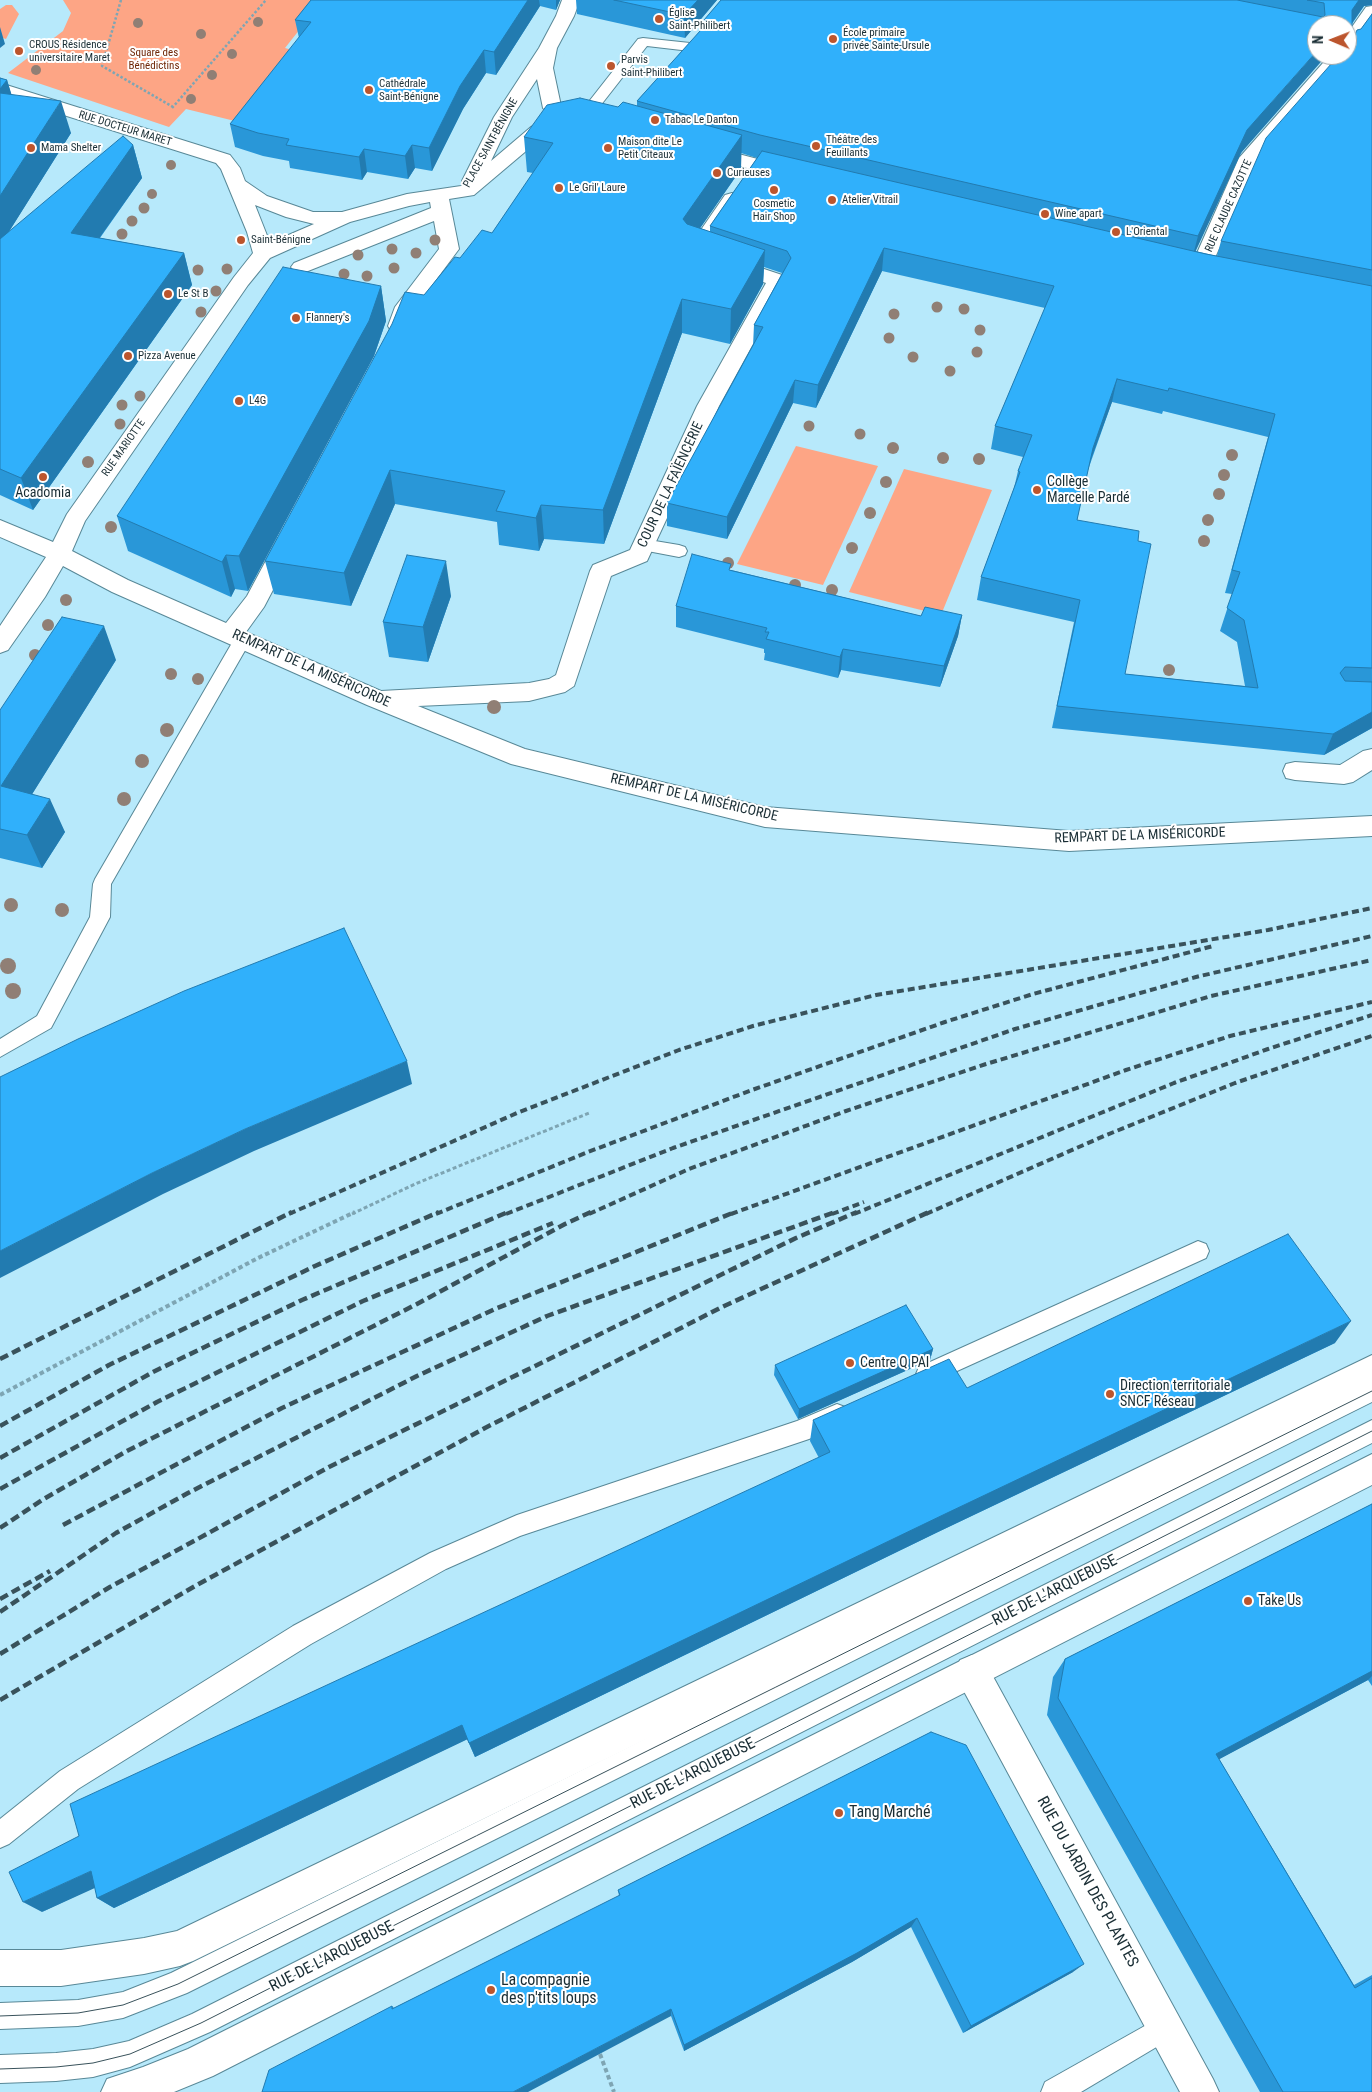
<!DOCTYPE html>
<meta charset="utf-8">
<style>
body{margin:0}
#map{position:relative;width:1372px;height:2092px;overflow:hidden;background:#b7e9fb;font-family:"Roboto Condensed",sans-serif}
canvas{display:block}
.north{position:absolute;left:1307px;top:15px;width:50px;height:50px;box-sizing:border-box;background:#fff;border:1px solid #a3abae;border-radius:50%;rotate:271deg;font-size:14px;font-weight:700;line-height:20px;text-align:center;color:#1a2e35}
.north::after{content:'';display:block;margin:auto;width:18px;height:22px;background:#bc552d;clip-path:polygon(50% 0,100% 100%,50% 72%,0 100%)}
</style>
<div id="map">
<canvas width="1372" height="2092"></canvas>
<div class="north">N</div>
</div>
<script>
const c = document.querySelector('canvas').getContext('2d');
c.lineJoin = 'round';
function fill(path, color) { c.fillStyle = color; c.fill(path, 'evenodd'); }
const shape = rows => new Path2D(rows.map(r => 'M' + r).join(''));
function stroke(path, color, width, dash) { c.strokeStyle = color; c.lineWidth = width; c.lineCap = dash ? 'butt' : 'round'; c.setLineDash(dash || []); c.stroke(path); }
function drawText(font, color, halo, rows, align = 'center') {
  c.font = font + ' "Roboto Condensed",sans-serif'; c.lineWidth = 4; c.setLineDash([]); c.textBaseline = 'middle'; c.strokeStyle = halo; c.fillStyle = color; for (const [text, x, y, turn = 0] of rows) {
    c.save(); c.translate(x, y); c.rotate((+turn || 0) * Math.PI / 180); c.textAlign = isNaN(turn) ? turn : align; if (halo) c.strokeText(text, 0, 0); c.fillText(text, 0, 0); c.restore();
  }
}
const green = shape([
 [63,0,323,0,285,48,299,52,243,123,186,109,169,127,8,73,63,31,71,13],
 [6,5,12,5,19,14,6,39,0,37,0,9],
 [796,446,878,466,823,585,737,564],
 [904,469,992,490,941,615,849,592]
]);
const pathFar2 = shape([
 [121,0,102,66,173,107],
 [172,108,266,0]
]);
const pathFar1 = shape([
 [352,1214,415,1184,589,1113]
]);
const path = shape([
 [0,1395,258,1258,355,1212],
 [600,2054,614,2092]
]);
const lane = shape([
 [643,38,690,43,697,47,690,51,647,46,597,110,579,119,569,119,567,116,569,113,587,104,638,39,643,38],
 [643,539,679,545,685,547,687,551,685,555,679,557,637,549,635,545,637,541,643,539],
 [242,634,248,636,251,640,111,884,110,917,51,1028,0,1057,0,1039,37,1016,90,917,93,884,95,879,236,636,242,634],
 [1198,1241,1206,1244,1209,1251,1206,1258,935,1381,927,1384,919,1381,916,1374,919,1367,1198,1241],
 [1372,1380,1372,1402,187,1993,123,2018,78,2026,0,2029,0,2003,78,2000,123,1992,171,1973,1372,1380],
 [837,1404,845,1407,848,1415,845,1423,809,1439,520,1536,446,1569,311,1644,78,1789,9,1844,0,1848,0,1819,60,1771,293,1626,430,1553,517,1515,797,1421,837,1404],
 [1372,1420,1372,1443,210,2032,130,2067,93,2077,56,2081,0,2083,0,2055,56,2053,93,2049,129,2041,192,2014,1372,1420],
 [1166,2014,1175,2018,1179,2027,1175,2036,1081,2092,1041,2092,1045,2082,1166,2014]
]);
const street = shape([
 [562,0,580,0,574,16,557,48,553,68,561,106,575,119,573,123,565,124,563,127,545,135,474,195,449,199,459,249,415,308,405,331,398,333,391,331,388,326,395,307,439,249,434,221,308,271,301,273,294,271,291,267,294,263,431,208,430,202,409,206,350,222,270,258,248,285,85,521,72,551,128,580,226,623,247,596,278,538,286,536,294,538,297,544,264,607,246,632,381,691,529,683,549,679,556,675,590,571,593,565,630,550,697,406,766,283,688,257,685,253,725,195,732,193,739,195,742,199,707,250,785,276,788,280,719,406,647,561,611,576,574,686,565,692,529,701,418,706,525,749,765,807,1069,831,1372,816,1372,836,1069,851,765,827,511,764,367,705,112,592,63,566,45,597,8,650,0,653,0,626,46,557,0,537,0,520,53,542,67,514,234,277,253,253,247,232,221,169,216,163,0,95,0,83,230,155,240,168,245,181,267,196,313,212,342,212,407,194,461,186,464,184,462,181,494,117,539,48,556,16,562,0],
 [537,79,543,108,553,118,531,127,491,161,512,117,537,79],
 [255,205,286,217,314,224,270,243,255,205],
 [1372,6,1372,24,1353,51,1347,52,1349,55,1346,59,1258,160,1210,269,1207,273,1200,275,1193,273,1190,269,1239,158,1330,55,1347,55,1347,34,1366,7,1372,6],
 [704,145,796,169,799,173,796,177,789,179,697,155,695,151,697,147,704,145],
 [1372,749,1372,770,1353,782,1344,784,1295,780,1286,778,1283,771,1286,764,1295,762,1340,765,1363,751,1372,749],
 [972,1655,984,1660,1213,2079,1219,2092,1180,2092,960,1684,955,1672,960,1660,972,1655]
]);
const secondary = shape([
 [1372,1355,1372,1384,193,1961,180,1966,144,1974,61,1986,0,1986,0,1950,61,1950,144,1938,177,1931,1372,1355],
 [1372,1454,1372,1485,213,2076,174,2092,101,2092,107,2079,143,2067,188,2049,1372,1454]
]);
const tram = shape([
 [0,2016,78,2013,123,2005,178,1984,1372,1391],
 [0,2069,56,2067,93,2063,130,2054,201,2023,1372,1431]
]);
const railFar1 = shape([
 [289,1214,517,1113,679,1050,753,1026,876,995,1268,930,1372,908],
 [436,1214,588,1152,752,1090,945,1022,1033,994,1213,946],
 [506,1214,673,1148,1015,1029,1196,977,1372,936],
 [589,1214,689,1169,846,1111,986,1064,1211,996,1372,960],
 [731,1214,1126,1070,1230,1036,1372,1002],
 [832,1214,864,1202],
 [854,1214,1174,1083,1268,1049,1372,1015],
 [926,1214,1104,1136,1235,1083,1372,1036]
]);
const rail = shape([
 [0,1359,292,1212],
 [0,1426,109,1365,315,1266,439,1212],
 [0,1458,153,1372,302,1300,508,1212],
 [0,1489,157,1402,363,1301,553,1223],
 [63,1525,282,1408,495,1309,735,1212],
 [0,1528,42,1500,125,1452,417,1304,565,1224,591,1212],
 [0,1599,50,1571],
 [0,1612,116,1533,188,1493,417,1376,547,1316,835,1212],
 [0,1654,110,1587,329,1467,796,1238,857,1212],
 [0,1700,195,1586,485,1428,722,1307,929,1212]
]);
const trees = [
 [258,22,5],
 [138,23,5],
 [201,34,5],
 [232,54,5],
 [36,70,5],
 [212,75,5],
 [191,99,5],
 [171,165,5],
 [152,194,5],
 [144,208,5.5],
 [132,221,5.5],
 [122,234,5.5],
 [435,240,5.5],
 [392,249,5.5],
 [416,253,5.5],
 [358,255,5.5],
 [394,268,5.5],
 [227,269,5.5],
 [198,270,5.5],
 [344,274,5.5],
 [367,276,5.5],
 [216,291,5.5],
 [937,307,5.5],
 [964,309,5.5],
 [201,312,5.5],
 [894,314,5.5],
 [980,330,5.5],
 [889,338,5.5],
 [977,352,5.5],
 [913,357,5.5],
 [950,371,5.5],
 [140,396,5.5],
 [122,405,5.5],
 [120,424,5.5],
 [809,426,5.5],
 [860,434,5.5],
 [893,448,6],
 [1232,455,6],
 [943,458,6],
 [979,459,6],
 [88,462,6],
 [1224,475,6],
 [886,482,6],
 [1219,494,6],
 [870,513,6],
 [1208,520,6],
 [111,527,6],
 [1204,541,6],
 [852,548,6],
 [728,563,6],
 [795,585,6],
 [832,590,6],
 [66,600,6],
 [48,625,6],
 [35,655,6],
 [1169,670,6],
 [171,674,6],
 [198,679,6],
 [494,707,7],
 [167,730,7],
 [142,761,7],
 [124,799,7],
 [11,905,7],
 [62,910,7],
 [8,966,8],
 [13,991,8]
];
const wall = shape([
 [311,0,560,0,556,10,540,6,496,75,486,73,463,109,432,171,415,168,408,179,367,172,362,180,290,168,289,161,263,156,235,147,230,124,299,38,295,20],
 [576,0,717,0,685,38,577,14],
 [721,0,1372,0,1372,5,1364,6,1352,24,1352,30,1348,45,1361,29,1372,14,1372,728,1324,755,1052,728,1074,622,977,600,981,577,1014,488,1018,471,1023,457,991,449,995,426,1045,308,882,271,816,408,793,403,727,539,667,526,667,503,753,346,754,325,782,273,764,267,763,284,730,344,682,333,604,544,544,539,539,551,499,545,497,522,395,504,351,606,274,594,265,561,424,295,460,258,492,233,533,173,527,172,524,137,618,107,637,106,637,101,704,27,704,20],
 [1317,25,1347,25,1347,55,1221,241,1217,256,1195,251,1241,153],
 [741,153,757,158,710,226,710,232,700,228,741,169],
 [1112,402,1162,414,1163,411,1268,437,1225,593,1232,594,1220,631,1237,642,1245,686,1125,674,1138,541,1077,520,1088,470],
 [0,78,7,80,11,94,71,133,8,233,133,145,142,178,100,238,184,253,192,285,33,510,0,495],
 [381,286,386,321,374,356,248,591,235,589,231,597,128,551,117,516],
 [731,570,921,616,962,615,958,636,940,687,841,670,838,678,764,660,765,653,764,653,764,649,676,627,676,606],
 [451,596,428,662,389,657,383,622],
 [116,660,32,794,65,832,42,868,0,858,0,710],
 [1335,1343,938,1532,475,1757,467,1739,114,1908,97,1898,95,1887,42,1912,819,1458,810,1441,813,1420,967,1388],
 [933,1349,930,1360,798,1419,774,1375,775,1365],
 [1372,1504,1372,1686,1368,1680,1219,1759,1354,1985,1372,1975,1372,2092,1260,2092,1047,1715,1053,1677,1065,1659],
 [931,1732,1073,1972,963,2033,911,1927,852,1962,684,2051,671,2016,262,2092,392,2006,394,2008,619,1896,618,1890]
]);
const shadedWall = shape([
 [528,0,539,0,540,6,496,75,494,52],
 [556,0,560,0,556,10],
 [698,0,717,0,685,38,684,15],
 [1359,0,1372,0,1372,5,1364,6,1347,30,1352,10],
 [0,27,5,44,0,48],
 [484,50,486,73,463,109,432,171,429,148,460,86],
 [1317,51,1317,55,1327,55,1241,153,1192,259,1198,236,1247,130],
 [7,80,17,112,0,100,0,89],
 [61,101,71,133,0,246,0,196],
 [742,135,741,169,683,253,683,219],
 [133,145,142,178,80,265,71,233],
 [412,145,415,168,408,179,405,156],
 [364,149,367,172,362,180,359,157],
 [884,248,882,271,816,408,818,385],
 [765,250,763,284,730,344,731,309],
 [184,253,192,285,33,510,21,478],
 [381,286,386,321,374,356,248,591,239,556],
 [682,299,682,333,604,544,603,510],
 [1117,379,1112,402,1087,470,1093,448],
 [795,380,793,403,727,539,727,517],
 [390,470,395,504,351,606,344,573],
 [541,505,544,539,539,551,536,518],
 [226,555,235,589,231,597,222,562],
 [446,561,451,596,428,662,423,627],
 [962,615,958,636,940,687,944,666],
 [104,626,116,660,16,820,1,786],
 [843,649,841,670,838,678,840,657],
 [1372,712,1372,728,1324,755,1333,734],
 [50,799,65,832,42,868,27,835],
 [407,1061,412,1084,254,1151,163,1194,0,1278,0,1251,152,1173,245,1129],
 [1351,1321,1335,1343,938,1532,475,1757,469,1743,945,1514],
 [933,1349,930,1360,798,1419,799,1409],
 [1372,1671,1372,1676,1368,1680,1199,1770,1216,1754],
 [462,1725,468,1739,114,1908,97,1898],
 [91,1871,108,1882,42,1912,23,1902],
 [917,1918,911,1927,852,1962,684,2051,684,2045],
 [1084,1964,1073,1972,963,2033,971,2026],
 [671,2009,671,2016,528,2092,513,2092]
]);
const building = shape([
 [311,0,528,0,494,52,484,50,460,86,429,148,412,145,405,156,364,149,359,157,286,145,289,139,258,133,230,124,311,22,295,20,311,0],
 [614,0,698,0,684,15,614,0],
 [721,0,1237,0,1323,17,1325,15,1324,3,1307,0,1359,0,1352,10,1352,30,1347,30,1347,25,1317,25,1317,51,1247,130,1198,236,760,135,637,101,709,21,704,20,721,0],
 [1372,14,1372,270,1221,241,1266,138,1339,55,1347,55,1347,46,1354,37,1357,30,1361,29,1372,14],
 [0,78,7,80,0,89,0,78],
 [0,93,61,101,0,196,0,93],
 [580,98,618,107,623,102,742,135,683,219,687,224,765,250,731,309,682,299,603,510,541,505,536,518,496,511,505,491,390,470,344,573,265,561,392,324,405,292,424,295,455,257,460,258,482,230,492,233,553,143,524,137,547,105,580,98],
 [123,136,133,145,71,233,184,253,21,478,0,469,0,239,123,136],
 [762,151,1206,254,1372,286,1372,668,1345,667,1340,673,1345,681,1372,682,1372,712,1333,734,1057,706,1080,600,981,577,1020,472,1018,471,1032,435,995,426,1054,286,884,248,818,385,795,380,727,517,667,503,763,327,754,325,791,258,787,251,710,226,762,151],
 [1117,379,1168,391,1169,388,1275,414,1232,570,1240,572,1227,608,1244,620,1258,688,1125,674,1151,544,1138,541,1139,531,1077,520,1093,448,1117,379],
 [283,267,381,286,369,321,239,556,226,555,222,562,117,516,283,267],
 [692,554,731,564,729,570,921,616,925,607,962,615,944,666,843,649,840,657,766,639,769,632,765,632,767,628,676,606,692,554],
 [407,555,446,561,423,627,383,622,407,555],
 [62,617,104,626,1,786,50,799,27,835,0,829,0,710,62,617],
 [344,928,407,1061,245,1129,152,1173,0,1251,0,1077,78,1039,184,991,344,928],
 [1288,1234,1351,1321,945,1514,469,1743,462,1725,97,1898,91,1871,23,1902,9,1872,79,1836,70,1804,830,1452,813,1420,949,1359,967,1388,1288,1234],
 [906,1305,933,1349,799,1409,775,1365,906,1305],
 [1372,1504,1372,1671,1216,1754,1355,1988,1372,1978,1372,2092,1283,2092,1058,1698,1065,1659,1372,1504],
 [931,1732,966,1745,1084,1964,971,2026,917,1918,857,1953,684,2045,671,2009,513,2092,262,2092,269,2070,392,2006,392,2009,620,1895,618,1890,931,1732]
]);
const markers = [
 [659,19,5,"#bc552d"],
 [833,39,5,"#bc552d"],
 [19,51,5,"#bc552d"],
 [611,66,5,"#bc552d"],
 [369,90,5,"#bc552d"],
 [655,120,5,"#bc552d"],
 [816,146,5,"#bc552d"],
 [31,148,5,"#bc552d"],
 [608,148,5,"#bc552d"],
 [717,173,5,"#bc552d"],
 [559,188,5,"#bc552d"],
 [774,190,5,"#bc552d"],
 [832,200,5,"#bc552d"],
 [1045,214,5,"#bc552d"],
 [1116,232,5,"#bc552d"],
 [241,240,5,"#bc552d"],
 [168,294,5,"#bc552d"],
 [296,318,5,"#bc552d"],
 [128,356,5,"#bc552d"],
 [239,401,5,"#bc552d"],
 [43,477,5,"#bc552d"],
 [1037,490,5,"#bc552d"],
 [850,1363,5,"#bc552d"],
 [1110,1394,5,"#bc552d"],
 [1248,1601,5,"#bc552d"],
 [839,1813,5,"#bc552d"],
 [491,1990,5,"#bc552d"]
];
const farPoinames = [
 ["Église",669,13],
 ["Saint-Philibert",669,26],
 ["École primaire",843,33],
 ["privée Sainte-Ursule",843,46],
 ["CROUS Résidence",29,45],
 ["universitaire Maret",29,58],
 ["Parvis",621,60],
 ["Saint-Philibert",621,73],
 ["Cathédrale",379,84],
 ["Saint-Bénigne",379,97],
 ["Tabac Le Danton",665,120],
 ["Théâtre des",826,140],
 ["Feuillants",826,153],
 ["Maison dite Le",618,142],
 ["Petit Cîteaux",618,155],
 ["Mama Shelter",41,148],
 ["Curieuses",727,173],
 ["Le Gril' Laure",569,188],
 ["Atelier Vitrail",842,200],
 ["Cosmetic",774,204,"center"],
 ["Hair Shop",774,217,"center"],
 ["Wine apart",1055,214],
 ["L'Oriental",1126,232],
 ["Saint-Bénigne",251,240],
 ["Le St B",178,294],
 ["Flannery's",306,318],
 ["Pizza Avenue",138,356],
 ["L4G",249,401]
];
const farParknames = [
 ["Square des",154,53],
 ["Bénédictins",154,66]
];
const farStreetnames = [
 ["RUE DOCTEUR MARET",125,129,17],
 ["PLACE SAINT-BÉNIGNE",491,143,-61],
 ["RUE CLAUDE CAZOTTE",1229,206,-66],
 ["RUE MARIOTTE",124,448,-55]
];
const poiNames = [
 ["Collège",1047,482],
 ["Marcelle Pardé",1047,498],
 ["Acadomia",43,493,"center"],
 ["Centre Q PAI",860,1363],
 ["Direction territoriale",1120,1386],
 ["SNCF Réseau",1120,1402],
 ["Take Us",1258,1601]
];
const streetNames = [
 ["COUR DE LA FAÏENCERIE",671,485,-65],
 ["REMPART DE LA MISÉRICORDE",311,669,24],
 ["REMPART DE LA MISÉRICORDE",694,798,13],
 ["REMPART DE LA MISÉRICORDE",1140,836,-2]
];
const nearStreetnames = [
 ["RUE DE L'ARQUEBUSE",1055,1591,-27],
 ["RUE DE L'ARQUEBUSE",693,1774,-27],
 ["RUE DU JARDIN DES PLANTES",1087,1882,61],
 ["RUE DE L'ARQUEBUSE",332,1957,-27]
];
const nearPoinames = [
 ["Tang Marché",849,1813],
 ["La compagnie",501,1981],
 ["des p'tits loups",501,1999]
];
fill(green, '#fda585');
stroke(lane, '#588897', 2);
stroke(street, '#588897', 2);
stroke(secondary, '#588897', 2);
stroke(pathFar2, '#7ea5b3', 2.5, [2.5, 2]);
stroke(pathFar1, '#7ea5b3', 3, [4, 2.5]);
stroke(path, '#7ea5b3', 4, [4.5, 3]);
fill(lane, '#fff');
fill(street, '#fff');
fill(secondary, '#fff');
stroke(tram, '#39525b', 1);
stroke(railFar1, '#39525b', 4, [7, 4]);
stroke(rail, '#39525b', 4.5, [9, 4.5]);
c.fillStyle = '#907f75';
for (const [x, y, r] of trees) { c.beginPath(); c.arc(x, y, r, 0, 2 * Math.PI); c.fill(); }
fill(wall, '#2997d8');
fill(shadedWall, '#227bb0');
fill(building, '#30b0fb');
stroke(building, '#227bb0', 1);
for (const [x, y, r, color] of markers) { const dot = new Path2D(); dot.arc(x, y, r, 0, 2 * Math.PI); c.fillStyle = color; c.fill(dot); stroke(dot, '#fff', 2); }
drawText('11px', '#1a2e35', '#fff', farPoinames, 'left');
drawText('11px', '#702808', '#fff', farParknames);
drawText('11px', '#1a2e35', '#fff', farStreetnames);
drawText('14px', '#1a2e35', '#fff', poiNames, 'left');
drawText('14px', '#1a2e35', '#fff', streetNames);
drawText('16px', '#1a2e35', '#fff', nearStreetnames);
drawText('16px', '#1a2e35', '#fff', nearPoinames, 'left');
</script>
